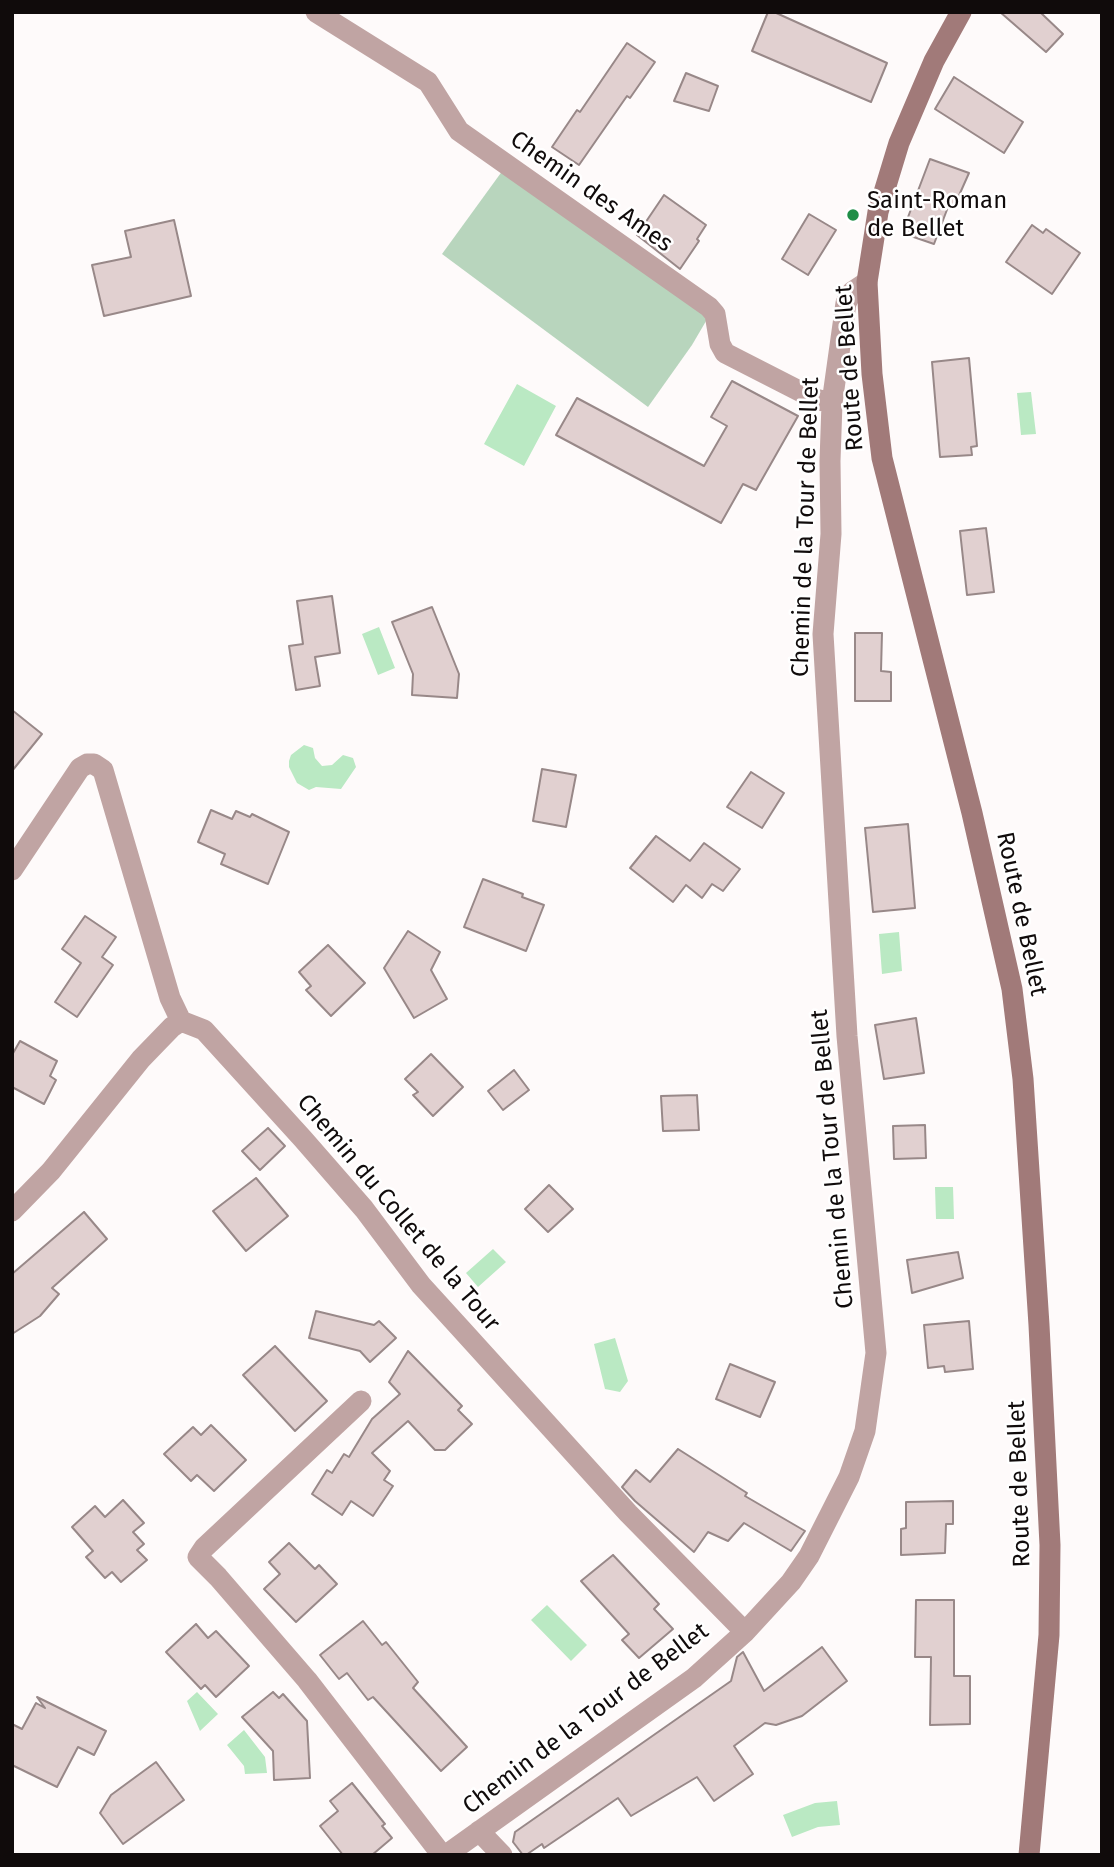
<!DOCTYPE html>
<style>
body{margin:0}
#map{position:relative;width:1114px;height:1867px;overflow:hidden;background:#fefafa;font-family:"Fira Sans",sans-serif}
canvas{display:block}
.frame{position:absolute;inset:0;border:14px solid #100b0b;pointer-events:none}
</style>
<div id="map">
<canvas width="1114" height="1867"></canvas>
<div class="frame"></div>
</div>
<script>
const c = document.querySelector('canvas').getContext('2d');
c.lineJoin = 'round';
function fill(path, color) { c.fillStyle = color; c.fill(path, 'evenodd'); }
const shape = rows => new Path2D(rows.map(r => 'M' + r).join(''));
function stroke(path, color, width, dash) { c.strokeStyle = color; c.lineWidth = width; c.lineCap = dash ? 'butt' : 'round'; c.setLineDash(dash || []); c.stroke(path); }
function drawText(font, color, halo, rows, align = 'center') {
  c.font = font + ' "Fira Sans",sans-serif'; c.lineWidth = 5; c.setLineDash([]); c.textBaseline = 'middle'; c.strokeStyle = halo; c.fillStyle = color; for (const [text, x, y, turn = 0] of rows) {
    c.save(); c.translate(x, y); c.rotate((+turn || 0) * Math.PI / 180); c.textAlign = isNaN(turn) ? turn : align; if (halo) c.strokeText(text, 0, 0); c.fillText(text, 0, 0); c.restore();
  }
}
const green = shape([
 [503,170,709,316,692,345,648,407,442,254]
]);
const water = shape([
 [517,384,556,406,524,466,484,444],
 [1031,392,1036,434,1021,435,1017,393],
 [379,627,395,668,378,675,362,634],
 [304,745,313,748,315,758,322,766,332,765,343,755,353,758,356,767,341,789,316,787,309,790,297,783,289,767,289,761,291,755],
 [899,932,902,971,882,974,879,934],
 [935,1187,953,1187,954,1219,936,1219],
 [493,1249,506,1262,478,1287,466,1273],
 [615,1338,628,1381,620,1392,605,1389,594,1344],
 [547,1605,587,1645,571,1661,531,1620],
 [197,1692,218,1714,200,1731,187,1701],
 [244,1730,265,1757,267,1773,245,1774,244,1766,227,1745],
 [837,1801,840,1825,818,1827,792,1837,783,1815,815,1803]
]);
const building = shape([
 [768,12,774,12,887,63,871,102,752,51,768,12],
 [1000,12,1040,12,1063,34,1046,52,1000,12],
 [627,43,655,62,630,98,627,96,579,165,552,147,577,110,580,112,627,43],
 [686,73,718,86,709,111,674,101,686,73],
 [954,77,1023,122,1004,153,935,109,954,77],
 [930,159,969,173,953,209,948,207,934,244,902,233,930,159],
 [664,195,706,225,697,239,699,241,680,269,637,235,664,195],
 [809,214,836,230,808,275,782,259,809,214],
 [174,220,191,296,104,316,92,265,131,257,125,231,174,220],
 [1032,225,1043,233,1046,229,1080,253,1052,294,1006,262,1032,225],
 [969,358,977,446,971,447,972,455,940,457,932,362,969,358],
 [732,381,798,416,756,490,743,484,721,523,556,435,577,398,704,466,727,426,711,417,732,381],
 [986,528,994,592,967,595,960,531,986,528],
 [332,596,340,653,315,657,320,686,296,690,289,646,303,644,297,601,332,596],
 [432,607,459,674,457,698,412,695,413,674,392,622,432,607],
 [855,633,882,633,881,671,891,672,891,701,855,701,855,633],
 [12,710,42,734,12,771,12,710],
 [542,769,576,775,566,827,533,821,542,769],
 [751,772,784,793,762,828,727,807,751,772],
 [211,810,232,819,236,811,250,817,252,814,289,832,268,884,221,864,225,854,198,842,211,810],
 [908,824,915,908,873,912,865,828,908,824],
 [656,836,690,861,704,843,740,869,723,891,712,884,702,898,686,885,673,902,630,868,656,836],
 [483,879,523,894,522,897,544,905,526,951,464,927,483,879],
 [85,916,116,937,102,957,113,965,77,1017,55,1002,81,963,62,949,85,916],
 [408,931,440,952,431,970,447,999,414,1018,384,968,408,931],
 [328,945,365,983,331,1016,306,990,311,986,299,972,328,945],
 [916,1018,924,1073,884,1079,875,1025,916,1018],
 [20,1041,57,1061,50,1076,56,1080,44,1104,12,1087,12,1055,20,1041],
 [431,1054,463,1087,433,1116,413,1095,418,1092,405,1079,431,1054],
 [514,1070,529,1090,503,1110,488,1091,514,1070],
 [697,1095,699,1130,663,1131,661,1096,697,1095],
 [925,1125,926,1158,894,1159,893,1126,925,1125],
 [268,1128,285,1146,260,1170,242,1151,268,1128],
 [256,1178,288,1216,246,1251,213,1211,256,1178],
 [549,1185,573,1209,548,1232,525,1209,549,1185],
 [84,1212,107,1239,52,1288,59,1294,40,1316,12,1334,12,1274,84,1212],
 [958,1252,963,1278,912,1293,907,1260,958,1252],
 [316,1311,374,1325,379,1321,396,1338,370,1362,360,1351,309,1338,316,1311],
 [969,1321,973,1369,945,1372,944,1366,928,1368,924,1325,969,1321],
 [275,1346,327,1401,295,1431,243,1375,275,1346],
 [408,1351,462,1406,458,1410,472,1424,445,1450,435,1450,408,1421,372,1453,390,1471,384,1480,393,1486,373,1516,351,1501,342,1515,312,1494,327,1470,332,1473,344,1454,349,1457,372,1419,400,1394,389,1382,408,1351],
 [730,1364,775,1382,760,1417,716,1399,730,1364],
 [211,1425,246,1460,214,1491,197,1475,191,1481,164,1454,193,1427,201,1435,211,1425],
 [678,1449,747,1493,745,1496,805,1531,791,1551,744,1523,728,1541,708,1532,694,1552,635,1501,622,1487,636,1470,650,1482,678,1449],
 [123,1500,144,1523,133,1532,144,1544,137,1550,147,1560,121,1582,112,1572,105,1578,86,1557,93,1551,72,1527,95,1506,105,1517,123,1500],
 [953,1501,953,1524,946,1524,945,1553,901,1555,901,1529,906,1528,906,1502,953,1501],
 [289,1543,315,1569,319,1565,337,1584,296,1622,264,1589,280,1574,269,1562,289,1543],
 [613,1555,659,1604,654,1609,673,1629,639,1658,622,1640,629,1634,581,1581,613,1555],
 [916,1600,954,1600,954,1676,970,1676,970,1724,930,1725,931,1657,915,1657,916,1600],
 [363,1621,382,1645,386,1642,418,1682,413,1688,467,1747,441,1771,373,1697,368,1700,347,1673,339,1679,320,1655,363,1621],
 [196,1624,208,1638,216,1631,249,1666,216,1697,205,1685,201,1689,166,1652,196,1624],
 [822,1647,847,1681,802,1716,776,1725,765,1723,734,1746,753,1774,714,1801,697,1777,631,1816,618,1798,544,1848,542,1844,526,1855,523,1855,513,1842,515,1832,731,1681,737,1657,743,1652,764,1691,822,1647],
 [273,1692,279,1698,283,1694,307,1721,310,1778,274,1780,273,1751,242,1717,273,1692],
 [37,1697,106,1731,94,1755,78,1747,57,1787,12,1765,12,1724,22,1729,36,1703,45,1708,37,1697],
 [156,1762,184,1800,123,1844,100,1813,111,1795,156,1762],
 [352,1783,385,1824,382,1826,392,1838,372,1855,343,1855,320,1826,338,1811,330,1801,352,1783]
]);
const minor = shape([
 [316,12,428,82,459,131,709,307,715,314,720,344,725,353,815,399,832,403],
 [12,870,80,768,87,764,94,764,103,770,170,998,181,1021],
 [12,1211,51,1171,141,1059,172,1027,181,1021,204,1030,303,1139,364,1209,421,1285,462,1330,628,1513,745,1632],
 [361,1401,204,1548,198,1557,218,1577,307,1680,442,1855],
 [479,1831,502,1855],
 [446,1855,694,1678,745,1632,791,1582,809,1556,849,1477,865,1431,876,1353,847,1036,823,634,831,534,830,461,832,403,846,303,852,292,867,282]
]);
const secondary = shape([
 [961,12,934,61,899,143,878,212,867,282,872,374,882,458,972,813,1012,989,1023,1079,1039,1325,1050,1545,1049,1635,1029,1855]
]);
const markers = [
 [853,215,7,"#1f8e47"]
];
const streetNames = [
 ["Chemin des Ames",591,192,35],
 ["Route de Bellet",850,368,-94],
 ["Chemin de la Tour de Bellet",806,527,-88],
 ["Route de Bellet",1021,914,78],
 ["Chemin de la Tour de Bellet",833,1159,-95],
 ["Chemin du Collet de la Tour",398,1213,50],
 ["Route de Bellet",1020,1484,-92],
 ["Chemin de la Tour de Bellet",586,1719,-37]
];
const poiNames = [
 ["Saint-Roman",867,201],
 ["de Bellet",867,229]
];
fill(green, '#b8d5bd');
fill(water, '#bae9c3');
fill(building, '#e1d0d0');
stroke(building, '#988888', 2);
stroke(minor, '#c0a4a3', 21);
stroke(secondary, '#a17a79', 21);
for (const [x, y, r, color] of markers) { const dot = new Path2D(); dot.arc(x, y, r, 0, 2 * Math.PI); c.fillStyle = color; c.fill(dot); stroke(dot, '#fff', 2.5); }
drawText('24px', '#100b0b', '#fff', streetNames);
drawText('24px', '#100b0b', '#fff', poiNames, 'left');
</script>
